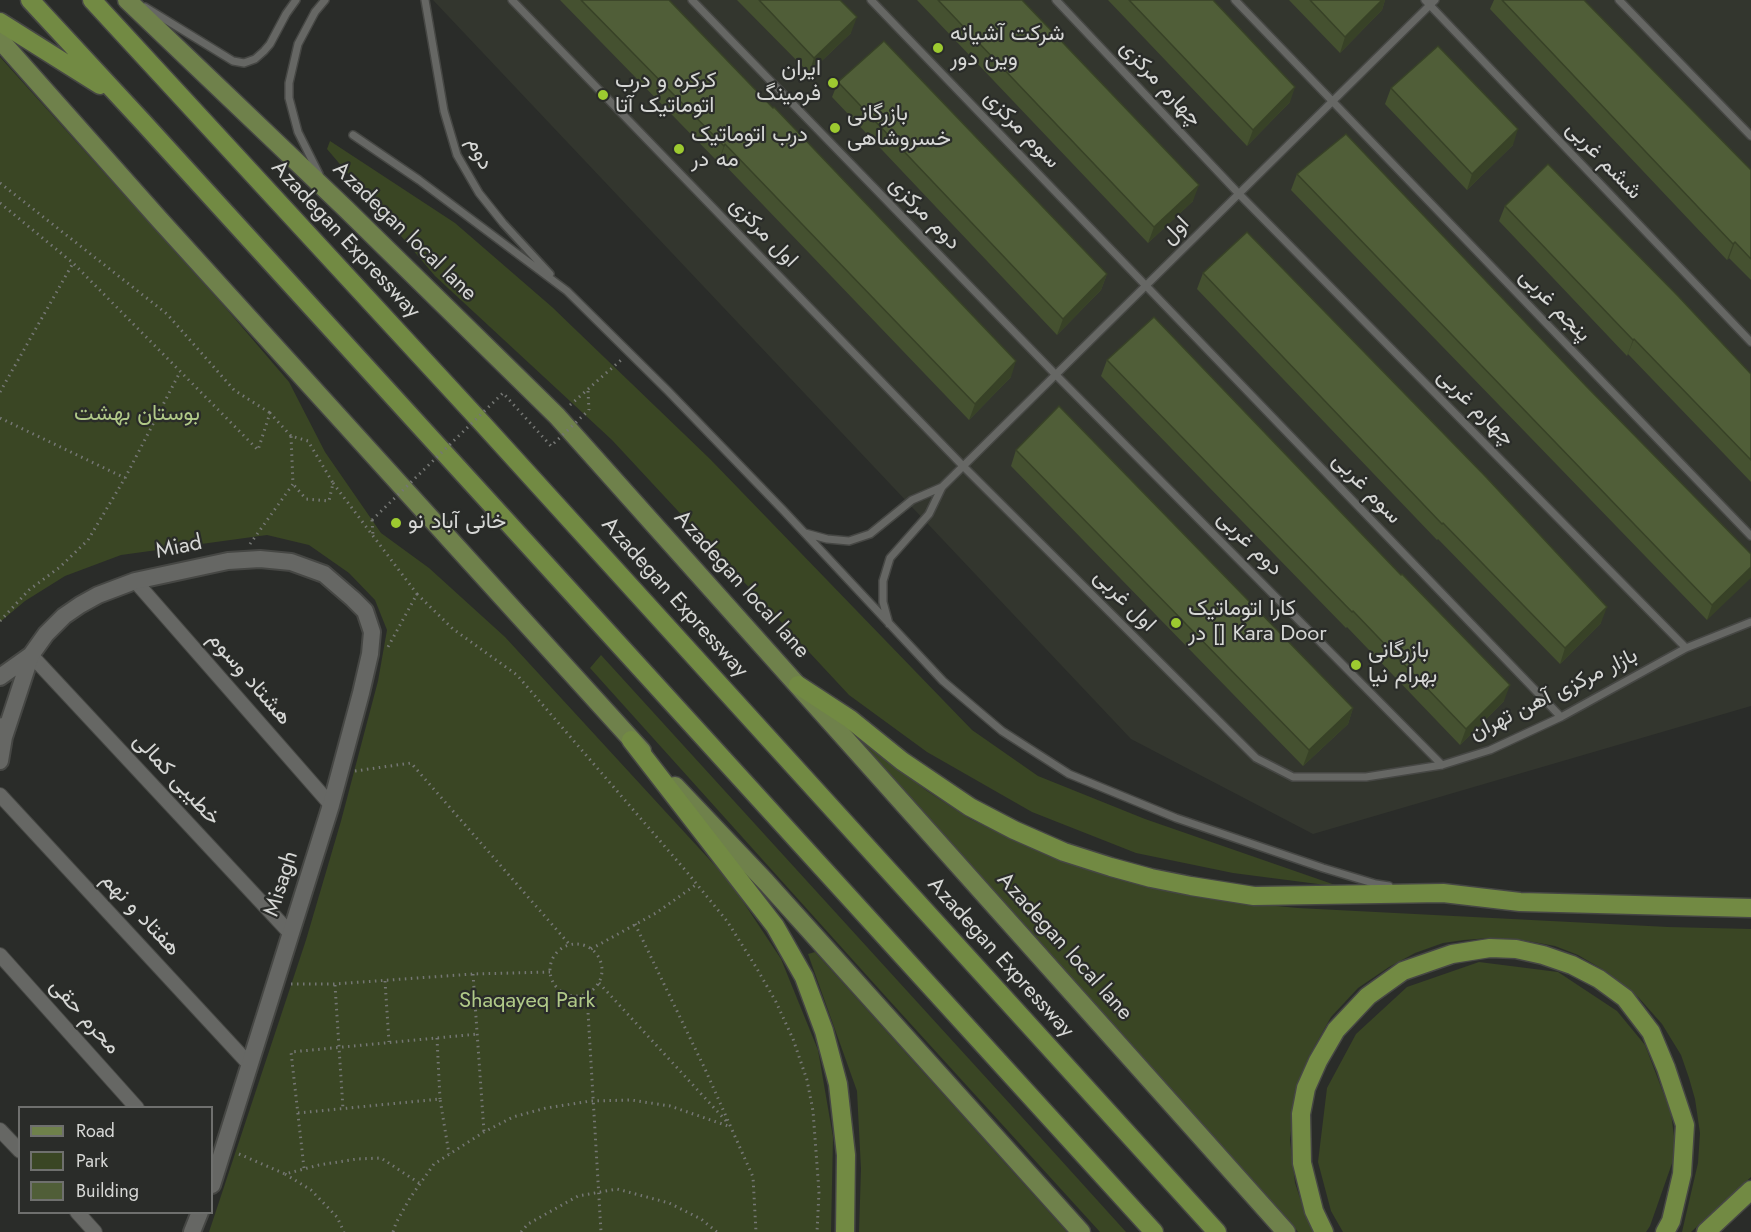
<!DOCTYPE html>
<meta charset="utf-8">
<style>
body{margin:0}
#map{position:relative;width:1751px;height:1232px;overflow:hidden;background:#2a2c29;font-family:Jost,sans-serif}
canvas{display:block}
.legend{position:absolute;left:18px;top:1106px;width:195px;height:108px;box-sizing:border-box;background:#2a2c29;border:2px solid #6f706e;margin:0;padding:8px 10px;list-style:none;font-size:18px;color:#d6d7d5}
.legend li{display:flex;align-items:center;gap:12px;height:30px}
.legend b{width:30px;border:2px solid #6f706e}
</style>
<div id="map">
<canvas width="1751" height="1232"></canvas>
<ul class="legend">
<li><b style="height:8px;background:#6f814b"></b>Road</li>
<li><b style="height:16px;background:#3a4624"></b>Park</li>
<li><b style="height:16px;background:#505e38"></b>Building</li>
</ul>
</div>
<script>
const c = document.querySelector('canvas').getContext('2d');
c.lineJoin = 'round';
function fill(path, color) { c.fillStyle = color; c.fill(path, 'evenodd'); }
const shape = rows => new Path2D(rows.map(r => 'M' + r).join(''));
function stroke(path, color, width, dash) { c.strokeStyle = color; c.lineWidth = width; c.lineCap = dash ? 'butt' : 'round'; c.setLineDash(dash || []); c.stroke(path); }
function drawText(font, color, halo, rows, align = 'center') {
  c.font = font + ' Jost,Vazirmatn,sans-serif'; c.lineWidth = 4.5; c.setLineDash([]); c.textBaseline = 'middle'; c.strokeStyle = halo; c.fillStyle = color; for (const [text, x, y, turn = 0] of rows) {
    c.save(); c.translate(x, y); c.rotate((+turn || 0) * Math.PI / 180); c.textAlign = isNaN(turn) ? turn : align; if (halo) c.strokeText(text, 0, 0); c.fillText(text, 0, 0); c.restore();
  }
}
const built = shape([
 [433,0,1751,0,1751,706,1313,834,1131,739]
]);
const green = shape([
 [0,57,224,306,289,382,325,452,381,533,429,568,505,637,720,871,738,894,781,959,818,1050,833,1137,831,1232,209,1232,306,940,341,821,378,681,387,630,375,600,349,573,309,545,267,535,121,555,65,576,25,601,0,622],
 [330,141,455,223,552,307,710,459,972,730,1038,776,1145,819,1341,887,1233,873,1136,853,1032,812,927,752,849,695,612,440,435,276,327,149],
 [601,655,1031,1127,1126,1232,1100,1232,888,999,590,668],
 [845,726,927,791,970,819,1018,842,1084,868,1125,880,1255,904,1298,908,1668,927,1751,929,1751,1177,1691,1232,1682,1232,1698,1163,1700,1133,1695,1099,1689,1078,1681,1055,1662,1024,1639,998,1607,972,1578,955,1555,946,1517,939,1489,938,1464,940,1443,943,1415,953,1389,967,1358,988,1331,1017,1308,1058,1295,1096,1290,1140,1295,1183,1304,1210,1314,1232,1298,1232,1130,1043],
 [815,952,1067,1232,859,1232,861,1169,857,1091,808,954],
 [1479,962,1558,972,1617,1011,1645,1045,1671,1113,1676,1152,1650,1226,1646,1232,1343,1232,1331,1211,1318,1162,1327,1088,1356,1034,1407,987]
]);
const path = shape([
 [0,183,167,314,234,390,270,413],
 [0,203,73,263,258,450,270,413,291,436],
 [588,391,589,410],
 [0,392,73,263],
 [570,405,621,360],
 [0,418,125,478],
 [333,483,417,594,388,647],
 [372,520,373,536],
 [250,544,293,484,291,436,308,441,333,483,329,501,306,499,293,484],
 [417,594,453,629,517,675,686,871,727,921,756,967,776,1002,793,1039,807,1080,813,1111,819,1192,817,1232],
 [0,621,29,590,60,567,88,540,125,478,180,372],
 [355,771,411,763,570,945],
 [635,924,705,1069,753,1177,756,1232],
 '550 970a26 26 0 1 1 52 0a26 26 0 1 1-52 0Z',
 [591,949,656,913,697,884],
 [473,974,484,1132],
 [385,981,389,1042],
 [599,983,728,1123],
 [291,984,334,984,473,974,550,972],
 [335,985,343,1109],
 [587,995,601,1232],
 [437,1038,440,1099],
 [298,1113,440,1099,449,1154],
 [239,1154,285,1174,319,1165,357,1159,381,1158,419,1183],
 [304,1168,291,1052,478,1034],
 [285,1174,311,1190,337,1217,344,1232],
 [393,1232,396,1223,410,1198,434,1164,484,1132,513,1117,546,1108,591,1101,631,1100,670,1106,731,1127],
 [521,1232,528,1224,578,1196,617,1189,669,1203,701,1219,717,1232]
]);
const service = shape([
 [425,0,444,111,457,155,479,193,503,223,550,274],
 [512,0,963,466,1256,758,1293,777,1366,777,1442,765,1490,750,1561,717,1686,648,1751,622],
 [692,0,1056,375,1442,765],
 [871,0,1561,717],
 [1056,0,1239,194,1686,648],
 [1235,0,1751,536],
 [1425,0,1751,342],
 [1619,0,1751,136],
 [145,7,233,61,244,63,255,59,264,51,270,44,286,14,296,0],
 [353,135,419,180,567,291,668,391,783,510,943,681,1002,731,1069,774,1176,818,1323,868,1376,884,1389,886],
 [319,174,298,132,289,98,289,83,298,44,315,12,325,0],
 [805,533,827,539,849,541,870,534,912,500,942,487],
 [889,624,883,602,883,581,890,558,929,514,942,487,1435,0]
]);
const minor = shape([
 [135,581,331,805],
 [31,655,290,933],
 [0,795,249,1064],
 [0,955,137,1108],
 [0,1130,20,1151],
 [77,1212,95,1232]
]);
const tertiary = shape([
 [0,677,31,655,46,634,64,616,80,605,98,595,135,581,228,561,260,559,291,562,324,574,353,599,365,611,372,632,370,654,361,693,331,805,212,1185],
 [4,737,31,655],
 [0,761,4,737,3,726],
 [192,1232,200,1212]
]);
const primary = shape([
 [127,0,346,209,557,416,1286,1232],
 [0,40,159,219,642,751],
 [675,786,766,882,1081,1232]
]);
const trunk = shape([
 [30,0,142,121,1154,1232],
 [92,0,482,423,1217,1232],
 [0,22,100,85],
 [798,685,850,719,902,761,970,807,1014,830,1064,852,1111,867,1151,878,1191,886,1254,896,1443,893,1520,902,1751,908],
 [631,740,775,926,804,977,824,1031,838,1084,846,1155,845,1232],
 [1324,1232,1314,1211,1302,1163,1301,1114,1306,1088,1318,1061,1336,1030,1368,996,1403,971,1452,954,1490,948,1516,949,1543,955,1572,965,1599,979,1625,998,1651,1032,1666,1068,1685,1125,1682,1174,1671,1221,1665,1232],
 [1706,1232,1751,1190]
]);
const pathBridge = shape([
 [372,520,503,393,551,446,589,410]
]);
const wall = shape([
 [560,0,669,0,1011,377,969,420,720,160,718,162],
 [737,0,840,0,851,33,809,73],
 [917,0,1022,0,1193,201,1148,243],
 [1108,0,1213,0,1290,102,1247,146],
 [1289,0,1385,0,1382,10,1340,53],
 [1494,0,1584,0,1751,170,1751,280,1729,258,1727,260,1490,9],
 [838,82,1107,274,1101,290,1057,335,832,97],
 [1391,88,1513,145,1467,190,1385,104],
 [1297,174,1586,386,1751,554,1707,620,1291,190],
 [1505,206,1751,374,1751,482,1628,354,1627,356,1499,221],
 [1203,273,1601,623,1560,664,1438,539,1437,540,1197,289],
 [1107,360,1504,701,1460,745,1347,627,1346,628,1101,376],
 [1016,450,1353,708,1348,724,1303,766,1011,466]
]);
const shadedWall = shape([
 [1382,0,1385,0,1382,10,1340,53,1345,37],
 [857,17,851,33,809,73,814,58],
 [1295,87,1290,102,1247,146,1253,130],
 [1518,129,1513,145,1467,190,1472,174],
 [725,144,720,160,718,162,724,146],
 [1199,185,1193,201,1148,243,1154,227],
 [1735,242,1729,258,1727,260,1733,244],
 [1107,274,1101,290,1057,335,1063,319],
 [1634,339,1628,354,1627,356,1633,340],
 [1016,361,1011,377,969,420,975,404],
 [1751,567,1751,578,1707,620,1712,605],
 [1607,607,1601,623,1560,664,1565,648],
 [1510,685,1504,701,1460,745,1466,729],
 [1353,708,1348,724,1303,766,1309,750]
]);
const building = shape([
 [581,0,669,0,773,108,774,107,1016,361,975,404,725,144,724,146,581,0],
 [759,0,840,0,857,17,814,58,759,0],
 [938,0,1022,0,1199,185,1154,227,938,0],
 [1129,0,1213,0,1295,87,1253,130,1129,0],
 [1310,0,1382,0,1345,37,1310,0],
 [1502,0,1584,0,1751,170,1751,259,1735,242,1733,244,1502,0],
 [884,41,1107,274,1063,319,838,82,884,41],
 [1438,46,1518,129,1472,174,1391,88,1438,46],
 [1346,134,1586,386,1751,554,1751,567,1712,605,1297,174,1346,134],
 [1548,164,1678,296,1751,374,1751,460,1634,339,1633,340,1505,206,1548,164],
 [1247,232,1486,477,1607,607,1565,648,1443,523,1442,524,1203,273,1247,232],
 [1154,317,1401,575,1402,574,1510,685,1466,729,1353,611,1352,612,1107,360,1154,317],
 [1059,406,1353,708,1309,750,1016,450,1059,406]
]);
const markers = [
 [938,48,6,"#9dca30"],
 [833,83,6,"#9dca30"],
 [603,95,6,"#9dca30"],
 [835,128,6,"#9dca30"],
 [679,149,6,"#9dca30"],
 [396,523,6,"#9dca30"],
 [1176,623,6,"#9dca30"],
 [1356,665,6,"#9dca30"]
];
const poiNames = [
 ["شرکت آشیانه",950,35],
 ["وین دور",950,60],
 ["ایران",821,70,"right"],
 ["فرمینگ",821,95,"right"],
 ["کرکره و درب",615,82],
 ["اتوماتیک آتا",615,107],
 ["بازرگانی",847,115],
 ["خسروشاهی",847,140],
 ["درب اتوماتیک",691,136],
 ["مه در",691,161],
 ["خانی آباد نو",408,523],
 ["کارا اتوماتیک",1188,610],
 ["در [] Kara Door",1188,635],
 ["بازرگانی",1368,652],
 ["بهرام نیا",1368,677]
];
const streetNames = [
 ["چهارم مرکزی",1160,84,47],
 ["سوم مرکزی",1021,130,46],
 ["دوم",479,154,65],
 ["ششم غربی",1603,161,46],
 ["دوم مرکزی",924,214,46],
 ["اول",1176,231,-45],
 ["Azadegan local lane",404,232,44],
 ["اول مرکزی",763,233,46],
 ["Azadegan Expressway",345,240,47],
 ["پنجم غربی",1554,306,46],
 ["چهارم غربی",1475,408,45],
 ["سوم غربی",1366,489,46],
 ["دوم غربی",1249,544,45],
 ["Miad",179,548,-12],
 ["Azadegan local lane",741,585,48],
 ["Azadegan Expressway",674,598,48],
 ["اول غربی",1124,601,45],
 ["هشتاد وسوم",249,679,49],
 ["بازار مرکزی آهن تهران",1554,695,-26],
 ["خطیبی کمالی",176,780,47],
 ["Misagh",282,884,-72],
 ["هفتاد و نهم",140,915,47],
 ["Azadegan local lane",1064,947,48],
 ["Azadegan Expressway",1000,958,48],
 ["محرم حقی",84,1017,48]
];
const parkNames = [
 ["بوستان بهشت",137,415],
 ["Shaqayeq Park",527,1002]
];
fill(built, '#33362e');
fill(green, '#3a4624');
stroke(service, '#464744', 10);
stroke(minor, '#464744', 16);
stroke(tertiary, '#464744', 20);
stroke(primary, '#464744', 21);
stroke(trunk, '#464744', 21);
stroke(path, '#757774', 3, [1.5, 4.5]);
stroke(service, '#666764', 7);
stroke(minor, '#666764', 14);
stroke(tertiary, '#666764', 16);
stroke(primary, '#6f814b', 18);
stroke(trunk, '#728a43', 18);
stroke(pathBridge, '#757774', 3, [1.5, 4.5]);
fill(wall, '#455130');
fill(shadedWall, '#384227');
fill(building, '#505e38');
stroke(building, '#384227', 1.5);
for (const [x, y, r, color] of markers) { const dot = new Path2D(); dot.arc(x, y, r, 0, 2 * Math.PI); c.fillStyle = color; c.fill(dot); stroke(dot, '#2a2c29', 2); }
drawText('22px', '#d6d7d5', '#2a2c29', poiNames, 'left');
drawText('22px', '#d6d7d5', '#2a2c29', streetNames);
drawText('22px', '#b0c988', '#2a2c29', parkNames);
</script>
